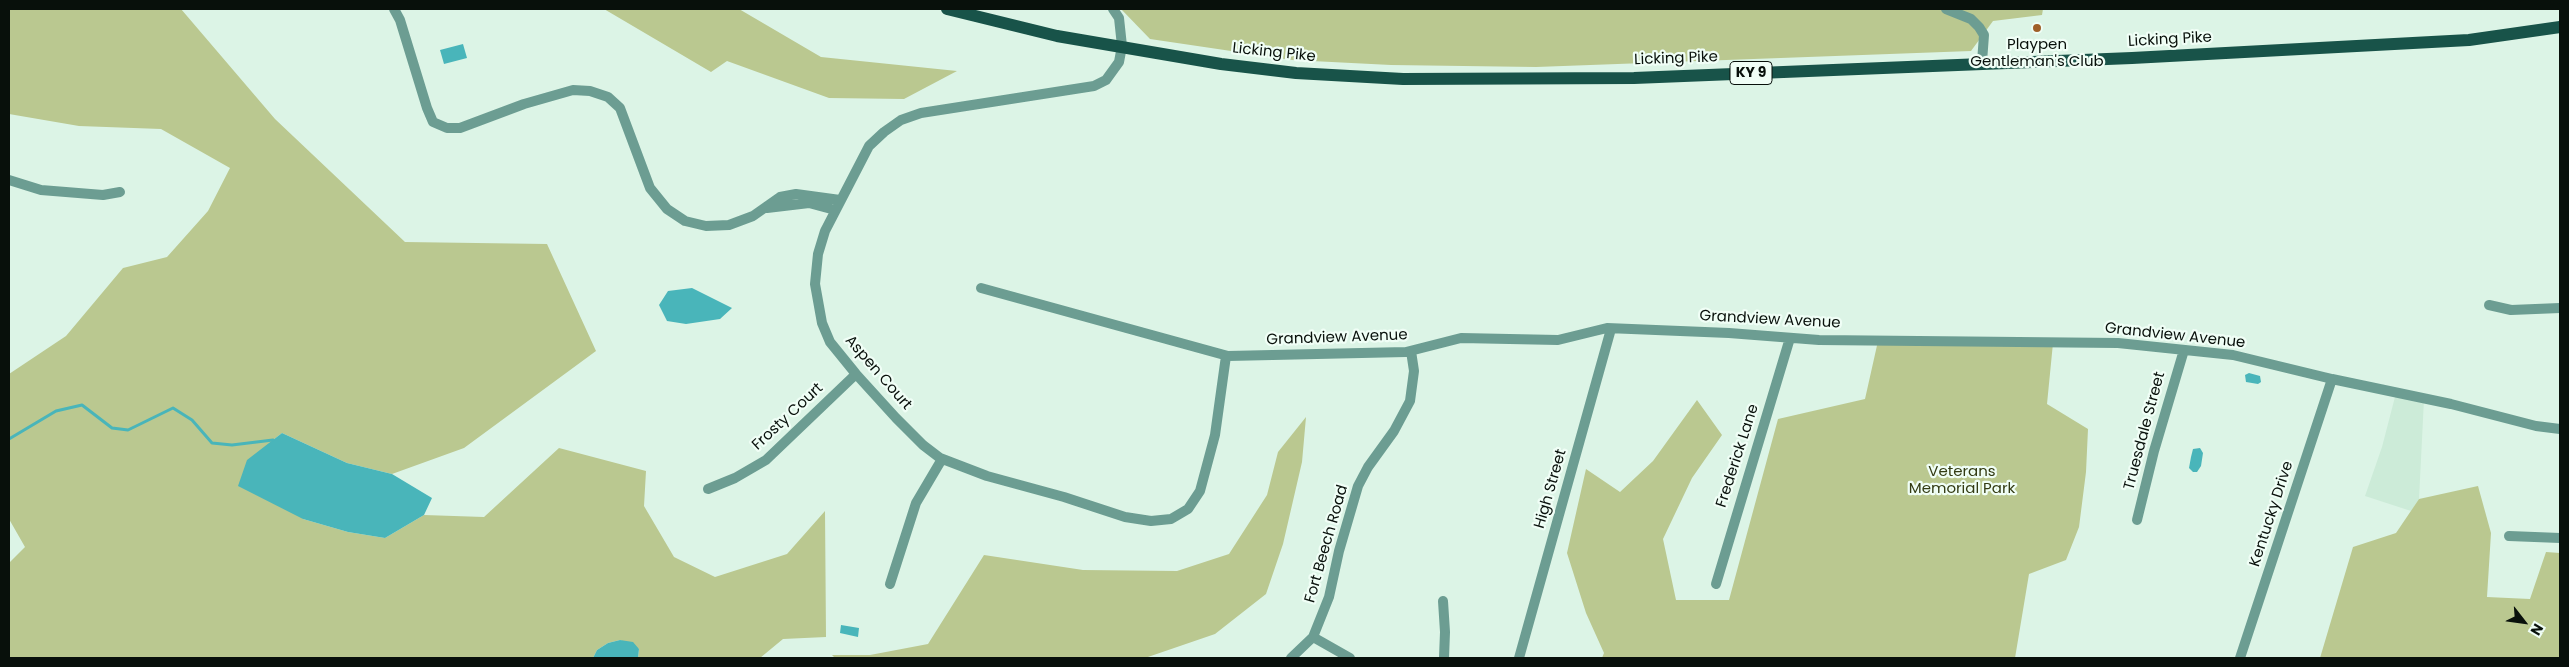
<!DOCTYPE html>
<style>
body{margin:0}
#map{position:relative;width:2569px;height:667px;overflow:hidden;background:#dcf4e6;font-family:Poppins,sans-serif}
canvas{display:block}
.frame{position:absolute;inset:0;border:10px solid #08100b;pointer-events:none}
.north{position:absolute;left:2499px;top:597px;width:50px;height:50px;-webkit-text-stroke:4px #f0fef6;paint-order:stroke;rotate:120deg;font-size:14px;font-weight:700;line-height:20px;text-align:center;color:#08100b}
.north::after{content:'';display:block;margin:auto;width:18px;height:22px;background:#08100b;clip-path:polygon(50% 0,100% 100%,50% 72%,0 100%)}
</style>
<div id="map">
<canvas width="2569" height="667"></canvas>
<div class="frame"></div>
<div class="north">N</div>
</div>
<script>
const c = document.querySelector('canvas').getContext('2d');
c.lineJoin = 'round';
function fill(path, color) { c.fillStyle = color; c.fill(path, 'evenodd'); }
const shape = rows => new Path2D(rows.map(r => 'M' + r).join(''));
function stroke(path, color, width, dash) { c.strokeStyle = color; c.lineWidth = width; c.lineCap = dash ? 'butt' : 'round'; c.setLineDash(dash || []); c.stroke(path); }
function drawText(font, color, halo, rows, align = 'center') {
  c.font = font + ' Poppins,sans-serif'; c.lineWidth = 4.5; c.setLineDash([]); c.textBaseline = 'middle'; c.strokeStyle = halo; c.fillStyle = color; for (const [text, x, y, turn = 0] of rows) {
    c.save(); c.translate(x, y); c.rotate((+turn || 0) * Math.PI / 180); c.textAlign = isNaN(turn) ? turn : align; if (halo) c.strokeText(text, 0, 0); c.fillText(text, 0, 0); c.restore();
  }
}
const built = shape([
 [2396,393,2424,399,2419,499,2411,511,2365,496,2382,447]
]);
const green = shape([
 [9,9,181,9,275,119,405,242,547,244,596,351,464,448,392,474,347,463,282,433,273,440,303,519,348,532,385,538,424,515,484,517,559,448,646,471,644,506,674,557,715,577,787,554,825,511,826,637,783,639,760,658,638,658,639,649,620,640,608,643,597,650,593,658,9,658,9,563,25,547,9,519,9,374,66,336,123,268,167,257,208,211,230,168,161,129,79,126,9,114],
 [604,9,739,9,821,57,957,71,904,99,829,98,727,61,711,72],
 [1121,9,2043,9,2042,15,1993,21,1971,51,1536,67,1391,65,1292,60,1150,39],
 [1878,341,2053,343,2047,404,2088,429,2086,472,2079,527,2066,560,2029,574,2015,658,1602,658,1604,653,1586,613,1567,553,1586,469,1620,492,1653,461,1697,400,1722,435,1692,478,1663,539,1676,600,1729,600,1778,419,1865,399],
 [1306,417,1302,462,1283,544,1266,594,1215,634,1145,658,835,658,832,655,870,655,928,644,984,555,1083,570,1177,571,1229,554,1267,495,1278,452],
 [2478,486,2491,533,2487,597,2530,599,2546,552,2560,553,2560,658,2320,658,2353,547,2396,533,2419,499]
]);
const water = shape([
 [463,44,467,58,444,64,440,50],
 [692,288,732,308,720,319,686,324,667,321,659,305,668,291],
 [2249,373,2260,376,2261,382,2258,384,2246,382,2245,375],
 [282,433,347,463,392,474,432,498,424,515,385,538,348,532,303,519,238,486,247,460],
 [2200,448,2203,453,2201,466,2197,472,2193,472,2189,468,2191,457,2193,449],
 [841,625,859,628,858,637,840,633],
 [620,640,633,642,639,649,638,658,593,658,597,650,608,643]
]);
const stream = shape([
 [9,439,56,411,82,405,112,428,128,430,173,408,192,420,212,443,232,445,273,440]
]);
const minor = shape([
 [394,9,400,20,427,108,433,122,447,128,460,128,524,104,573,90,590,91,608,97,620,108,650,188,667,209,685,221,706,226,729,225,753,216,780,197,796,194,840,200],
 [1113,9,1119,18,1122,46,1119,62,1106,80,1094,86,921,113,901,120,884,132,869,146,825,231,818,254,815,284,822,323,830,342,856,374,896,418,923,445,940,458,987,476,1064,497,1125,517,1151,521,1171,519,1188,509,1200,491,1215,435,1226,356],
 [1946,9,1971,19,1979,27,1984,35,1982,62],
 [9,180,41,190,103,195,120,192],
 [767,208,809,203,835,210],
 [981,288,1228,356,1406,352,1461,338,1558,340,1607,328,1729,333,1819,340,2118,343,2233,355,2332,379,2451,404,2536,426,2560,429],
 [2489,305,2511,310,2560,308],
 [708,489,735,478,766,460,856,374],
 [2137,520,2154,451,2184,350],
 [2509,536,2560,538],
 [890,584,916,503,942,459],
 [1716,584,1790,338],
 [1443,601,1445,632,1444,658],
 [1313,637,1350,658],
 [1291,658,1313,637,1329,597,1339,551,1358,486,1368,467,1394,431,1410,401,1414,371,1411,351],
 [1519,658,1611,329],
 [2240,658,2332,379]
]);
const primary = shape([
 [947,9,1057,36,1221,64,1296,73,1403,79,1634,78,2132,58,2469,40,2560,27]
]);
const markers = [
 [2037,28,5,"#9f5f28"]
];
const shields = [
 [1751,73,42]
];
const shieldNames = [
 ["KY 9",1751,73]
];
const streetNames = [
 ["Licking Pike",2170,40,-3],
 ["Licking Pike",1274,53,6],
 ["Licking Pike",1676,59,-2],
 ["Grandview Avenue",1770,320,3],
 ["Grandview Avenue",2175,336,6],
 ["Grandview Avenue",1337,338,-2],
 ["Aspen Court",878,373,49],
 ["Frosty Court",788,417,-43],
 ["Truesdale Street",2145,431,-75],
 ["Frederick Lane",1738,456,-72],
 ["High Street",1551,489,-74],
 ["Kentucky Drive",2272,514,-72],
 ["Fort Beech Road",1327,544,-74]
];
const poiNames = [
 ["Playpen",2037,45],
 ["Gentleman's Club",2037,62]
];
const parkNames = [
 ["Veterans",1962,472],
 ["Memorial Park",1962,489]
];
fill(built, '#ccebd8');
fill(green, '#bac890');
fill(water, '#49b5ba');
stroke(stream, '#49b5ba', 3);
stroke(minor, '#6c9d92', 10);
stroke(primary, '#185349', 12);
for (const [x, y, r, color] of markers) { const dot = new Path2D(); dot.arc(x, y, r, 0, 2 * Math.PI); c.fillStyle = color; c.fill(dot); stroke(dot, '#f0fef6', 2); }
for (const [x, y, w] of shields) { const box = new Path2D(); box.roundRect(x - w / 2, y - 11.5, w, 23, 4); c.fillStyle = '#f0fef6'; c.fill(box); stroke(box, '#08100b', 1); }
drawText('bold 14px', '#08100b', null, shieldNames);
drawText('15px', '#08100b', '#f0fef6', streetNames);
drawText('15px', '#08100b', '#f0fef6', poiNames);
drawText('15px', '#333b13', '#f0fef6', parkNames);
</script>
